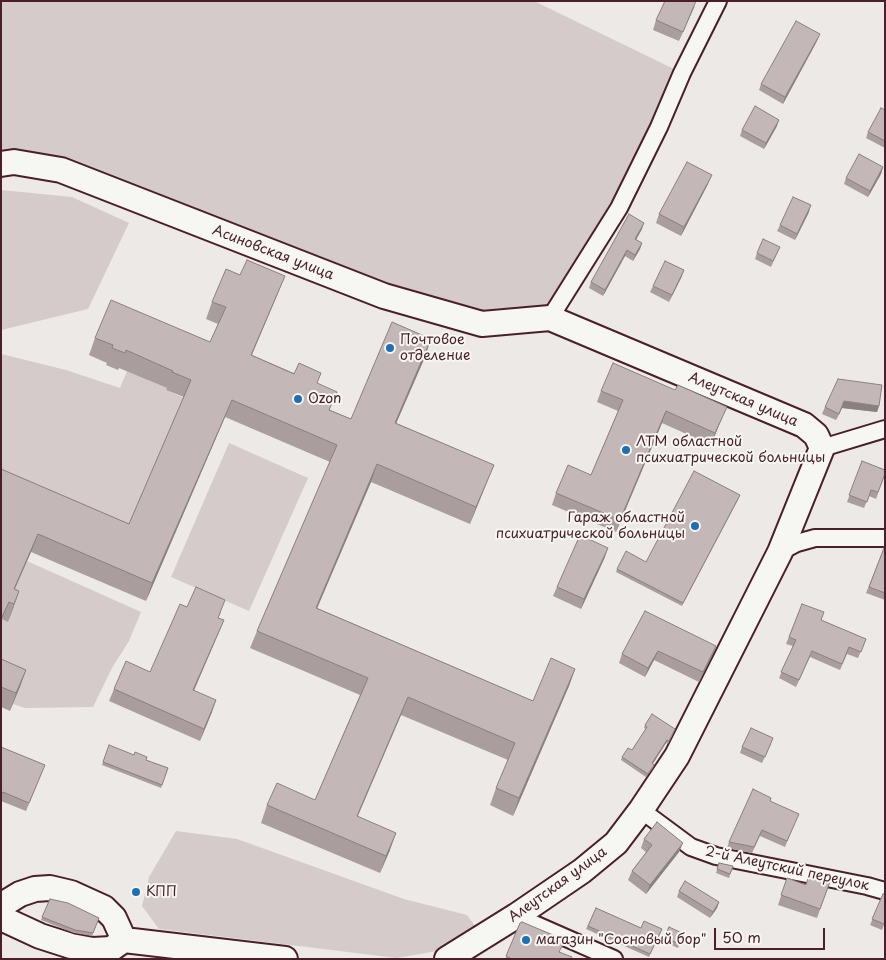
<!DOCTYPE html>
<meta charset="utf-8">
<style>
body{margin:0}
#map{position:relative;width:886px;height:960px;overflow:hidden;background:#ece9e6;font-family:"Playpen Sans",sans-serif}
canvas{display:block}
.frame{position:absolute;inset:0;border:2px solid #4a1f2b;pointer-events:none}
.scale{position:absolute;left:714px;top:928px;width:111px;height:22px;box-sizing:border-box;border:2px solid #4a1f2b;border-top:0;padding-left:6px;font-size:15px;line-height:18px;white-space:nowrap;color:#4a1f2b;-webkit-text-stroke:4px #f6f6f2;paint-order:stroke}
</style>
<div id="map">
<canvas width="886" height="960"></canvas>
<div class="frame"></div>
<div class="scale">50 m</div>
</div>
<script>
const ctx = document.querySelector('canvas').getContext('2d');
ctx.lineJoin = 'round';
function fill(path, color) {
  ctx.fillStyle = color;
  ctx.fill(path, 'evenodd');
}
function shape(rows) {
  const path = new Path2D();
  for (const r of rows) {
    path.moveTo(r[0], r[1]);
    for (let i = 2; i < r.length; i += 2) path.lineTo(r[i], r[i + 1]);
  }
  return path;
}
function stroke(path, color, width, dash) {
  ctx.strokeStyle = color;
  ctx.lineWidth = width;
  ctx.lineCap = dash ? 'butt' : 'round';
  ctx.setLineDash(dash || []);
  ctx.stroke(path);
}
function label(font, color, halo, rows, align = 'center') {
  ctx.font = font + ' "Playpen Sans",sans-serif';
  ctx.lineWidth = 4;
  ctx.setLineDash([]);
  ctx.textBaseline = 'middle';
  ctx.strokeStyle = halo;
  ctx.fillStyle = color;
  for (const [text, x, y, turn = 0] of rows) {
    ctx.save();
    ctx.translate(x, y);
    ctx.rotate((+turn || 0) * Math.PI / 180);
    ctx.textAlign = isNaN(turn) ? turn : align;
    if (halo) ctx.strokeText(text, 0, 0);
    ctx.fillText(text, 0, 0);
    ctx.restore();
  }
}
fill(shape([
 [1,1,534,1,678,71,616,206,546,313,483,317,1,158],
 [1,190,72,197,129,223,88,309,1,330],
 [1,354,66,370,120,388,127,371,167,388,166,390,184,398,123,541,1,489],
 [229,443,308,478,249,611,171,577],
 [27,561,141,612,129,641,112,668,93,707,25,708,13,704,20,687,1,679,1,622,2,619,7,621,8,606],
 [176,831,237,839,404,899,467,915,475,926,437,951,397,958,159,929,142,906,149,877]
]), '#d4cbca');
const street = shape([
 [550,318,619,208,659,127,682,73,718,1],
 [822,448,885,429],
 [780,552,797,543,815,538,885,538],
 [641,810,691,847,716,856,867,886,885,891],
 [516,916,614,959]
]);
const secondary = shape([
 [1,164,14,162,61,170,384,296,482,324,550,318,804,425,816,435,822,448,780,552,677,756,641,810,616,843,582,871,516,916,447,959],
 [1,911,7,902,20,894,35,889,50,888,71,893,104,908,114,918,124,940],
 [1,918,40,936,71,946,93,950,111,949,124,940],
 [124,940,285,959]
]);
stroke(street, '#4a1f2b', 20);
stroke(secondary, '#4a1f2b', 28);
stroke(street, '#f6f6f2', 16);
stroke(secondary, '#f6f6f2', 24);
fill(shape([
 [695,6,679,41,653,30,656,20],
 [817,41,783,104,759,90,761,84],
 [885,110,885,148,866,138,868,132],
 [777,126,764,149,740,136,742,130],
 [883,167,881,174,868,197,844,184,846,178],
 [708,184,681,236,656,223,659,214],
 [809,212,795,240,777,231,780,225],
 [642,229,636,240,642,243,640,249,633,261,625,256,603,296,589,288,591,282],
 [780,247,771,267,755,259,757,253],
 [682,276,669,302,650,292,653,286],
 [278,293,252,355,317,383,330,410,351,419,425,357,396,423,494,465,487,482,470,524,371,482,317,608,533,701,575,669,569,686,513,816,490,805,496,788,508,760,401,715,358,816,390,850,380,873,261,823,267,805,315,800,360,695,250,648,257,631,330,462,225,417,146,601,31,552,15,589,19,591,8,622,2,619,1,622,1,469,129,524,184,397,166,390,167,388,119,368,118,370,106,365,107,363,89,355,95,338,210,342,218,324,206,319,212,302],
 [601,391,722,418,711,445,662,423,616,532,552,505,556,493,591,475,618,411,597,402],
 [879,406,877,412,842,408,836,420,822,414,825,407],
 [862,461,885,474,876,499,869,496,864,508,847,502],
 [739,498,682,606,616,572,617,569,646,562],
 [884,548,885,548,885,600,866,593],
 [605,557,581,609,553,596,557,587],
 [802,604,821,620,866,639,858,658,847,654,840,670,810,657,796,687,779,678,793,646,786,644],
 [187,607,221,612,218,618,219,632,194,690,212,712,200,741,109,701,114,689,150,672],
 [645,611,712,656,699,682,654,660,645,677,619,663,622,654],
 [1,659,26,670,10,711,1,707],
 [645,725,675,729,668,744,666,743,653,764,654,765,653,768,646,777,621,760,622,757,632,750,646,729,644,728],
 [771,744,762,763,740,753,742,747],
 [1,747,45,765,26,811,1,801],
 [146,760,168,768,161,788,102,765,103,762],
 [770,801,796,820,785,847,760,836,752,853,727,848,729,842],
 [644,839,679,852,646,894,628,880,632,871,646,852,641,848],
 [719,863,733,866,729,878,716,873],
 [787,878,805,885,831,879,817,918,778,905],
 [679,891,719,902,717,908,710,918,677,897],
 [883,894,885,922,882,930,870,925],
 [50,899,99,918,92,936,74,933,41,920],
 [596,908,641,928,662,929,649,957,586,929],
 [520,923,560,952,571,959,505,959],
 [684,934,678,948,663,941,664,937]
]), '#a99d9d');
fill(shape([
 [820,34,817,41,783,104,785,97],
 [779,120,777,126,764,149,766,143],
 [883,167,881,174,868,197,870,191],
 [712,175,708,184,681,236,684,227],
 [811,205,809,212,795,240,797,234],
 [644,223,642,229,633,245,635,239],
 [642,243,640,249,633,261,635,255],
 [627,250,625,256,603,296,605,290],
 [684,270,682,276,669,302,672,295],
 [285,276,278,293,244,372,251,355],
 [431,339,425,357,389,440,395,423],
 [232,400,225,417,146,601,152,583],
 [844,401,879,406,877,412,842,408,836,420],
 [727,407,722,418,711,445,715,433],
 [666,411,662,423,616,532,620,520],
 [377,464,371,482,310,625,316,608],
 [494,465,487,482,470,524,476,507],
 [38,534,31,552,9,602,14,589],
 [608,548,605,557,581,609,584,599],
 [19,591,13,609,8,622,14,604],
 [224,620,219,632,189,702,193,690],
 [716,646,712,656,699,682,703,672],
 [658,651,654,660,645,677,648,668],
 [575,669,569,686,513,816,519,798],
 [26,670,20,687,10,711,16,693],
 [408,697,401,715,350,833,357,816],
 [216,700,212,712,200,741,204,729],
 [667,740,666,743,651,766,652,763],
 [396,833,390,850,380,873,386,856],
 [683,843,679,852,646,894,650,885],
 [719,902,717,908,710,918,713,912]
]), '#898080');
const building = shape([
 [665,1,696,1,683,32,656,20,665,1],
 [796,21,820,34,785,97,761,84,796,21],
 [755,106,779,120,766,143,742,130,755,106],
 [881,108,885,110,885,141,868,132,881,108],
 [859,154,883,167,870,191,846,178,859,154],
 [687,162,712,175,684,227,659,214,687,162],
 [793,197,811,205,797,234,780,225,793,197],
 [629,214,644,223,635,239,642,243,635,255,627,250,605,290,591,282,629,214],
 [763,239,780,247,773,261,757,253,763,239],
 [247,260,285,276,251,355,294,374,299,363,321,373,317,383,337,392,329,410,351,419,392,322,431,339,395,423,494,465,476,507,377,464,316,608,533,701,551,658,575,669,519,798,496,788,515,743,408,697,357,816,396,833,386,856,267,805,277,783,315,800,368,678,257,631,337,445,232,400,152,583,38,534,14,589,19,591,14,604,9,602,1,619,1,469,129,524,191,380,172,372,173,371,126,350,125,353,112,348,113,345,95,338,111,300,210,342,226,307,212,302,226,269,240,275,247,260],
 [665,261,684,270,672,295,653,286,665,261],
 [613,363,675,390,678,385,727,407,715,433,666,411,620,520,556,493,568,465,591,475,623,400,601,391,613,363],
 [838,379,882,385,879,406,844,401,839,414,825,407,838,379],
 [862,461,885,470,885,474,878,492,871,490,867,502,849,495,862,461],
 [694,471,740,495,683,603,617,569,626,551,646,562,694,471],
 [580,535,608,548,584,599,557,587,580,535],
 [884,548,885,548,885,593,869,587,884,548],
 [196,587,225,600,218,618,224,620,193,690,216,700,204,729,114,689,126,661,150,672,180,604,187,607,196,587],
 [802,604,824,612,821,620,866,639,861,652,849,647,842,664,812,651,799,680,781,672,796,640,789,637,802,604],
 [645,611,716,646,703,672,658,651,648,668,622,654,645,611],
 [1,659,26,670,16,693,1,687,1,659],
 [652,714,675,729,669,741,667,740,652,763,654,765,648,774,622,757,628,748,632,750,647,727,645,725,652,714],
 [751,728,773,738,765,757,742,747,751,728],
 [109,745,134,755,135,752,147,757,146,760,168,768,162,785,103,762,109,745],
 [1,747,45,765,29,803,3,792,1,795,1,747],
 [753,789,771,798,770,801,799,814,787,841,762,830,754,847,729,842,753,789],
 [657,822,683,843,650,885,632,871,652,845,644,839,657,822],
 [719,863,733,866,730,874,717,869,719,863],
 [809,875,831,879,820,909,781,895,787,878,806,885,809,875],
 [685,881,719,902,713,912,679,891,685,881],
 [883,894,885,894,885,921,884,924,872,919,883,894],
 [50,899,68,903,99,918,93,933,75,930,42,917,50,899],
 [596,908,641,928,644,921,662,929,650,954,588,926,596,908],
 [522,922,565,940,559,952,572,957,571,959,512,959,506,956,520,923,522,922],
 [669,927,684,934,679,944,664,937,669,927]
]);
fill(building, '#c4b7b7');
stroke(building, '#898080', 1);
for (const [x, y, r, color] of [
 [390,348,5,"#1f6fb2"],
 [298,399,5,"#1f6fb2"],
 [626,450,5,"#1f6fb2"],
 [695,526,5,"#1f6fb2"],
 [136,892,5,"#1f6fb2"],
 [526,940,5,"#1f6fb2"]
]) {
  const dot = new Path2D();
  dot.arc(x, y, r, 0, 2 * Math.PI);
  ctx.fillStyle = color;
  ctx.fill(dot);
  stroke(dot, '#f6f6f2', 2);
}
label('14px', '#4a1f2b', '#f6f6f2', [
 ["Асиновская улица",273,253,21],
 ["Алеутская улица",743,400,23],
 ["2-й Алеутский переулок",787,869,12],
 ["Алеутская улица",558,885,-36]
]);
label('14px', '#4a1f2b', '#f6f6f2', [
 ["Почтовое",400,340],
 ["отделение",400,356],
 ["Ozon",308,399],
 ["ЛТМ областной",636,442],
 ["психиатрической больницы",636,458],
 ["Гараж областной",685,518,"right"],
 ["психиатрической больницы",685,534,"right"],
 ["КПП",146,892],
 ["магазин \"Сосновый бор\"",536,940]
], 'left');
</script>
